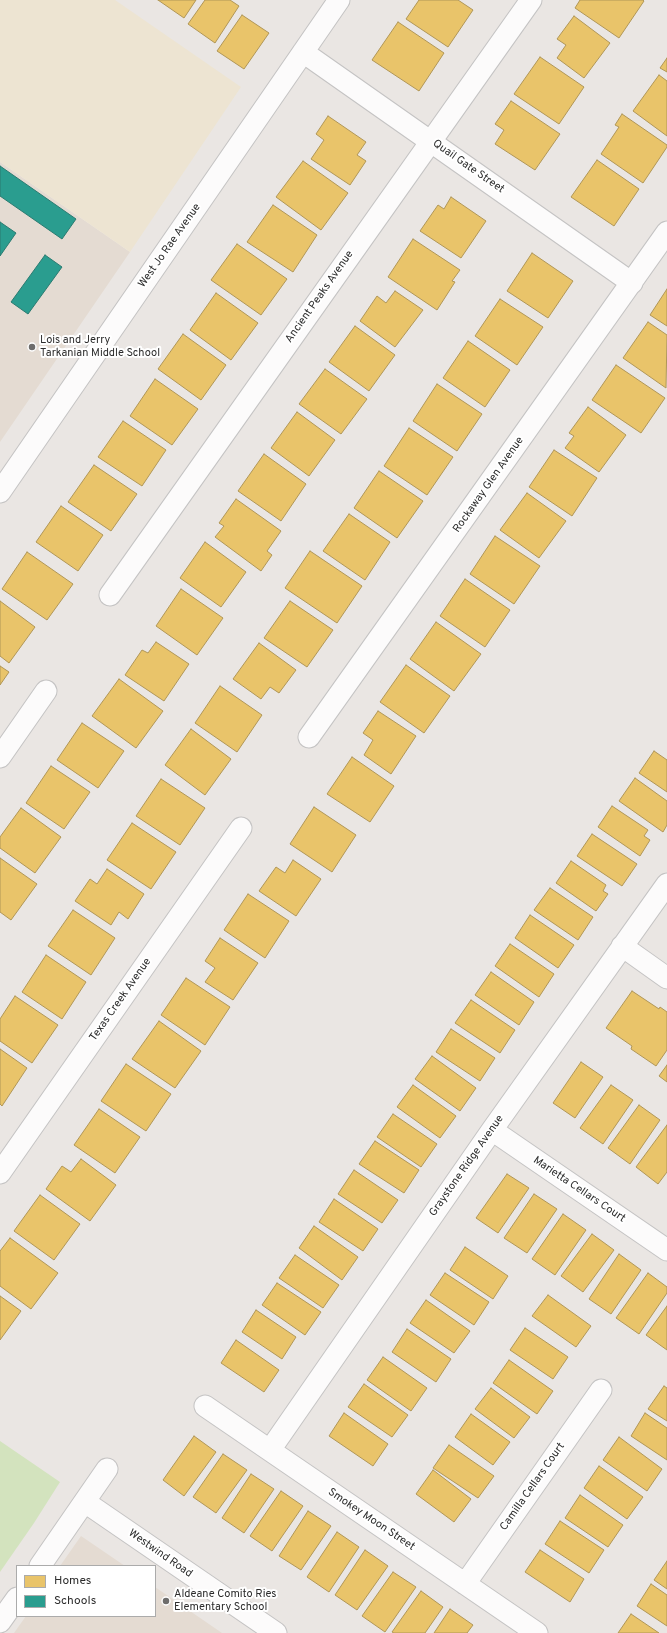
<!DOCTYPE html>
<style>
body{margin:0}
#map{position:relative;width:667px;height:1633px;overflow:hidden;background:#eae6e3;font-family:Overpass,sans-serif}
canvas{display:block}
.legend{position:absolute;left:16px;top:1565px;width:140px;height:52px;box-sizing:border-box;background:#fff;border:1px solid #ababab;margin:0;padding:5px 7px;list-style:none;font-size:12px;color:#2c2c2c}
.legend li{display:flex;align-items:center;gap:8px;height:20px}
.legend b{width:20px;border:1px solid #ababab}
</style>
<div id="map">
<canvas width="667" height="1633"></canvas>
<ul class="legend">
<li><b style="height:11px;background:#e9c46a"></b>Homes</li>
<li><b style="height:11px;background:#2a9d8f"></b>Schools</li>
</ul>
</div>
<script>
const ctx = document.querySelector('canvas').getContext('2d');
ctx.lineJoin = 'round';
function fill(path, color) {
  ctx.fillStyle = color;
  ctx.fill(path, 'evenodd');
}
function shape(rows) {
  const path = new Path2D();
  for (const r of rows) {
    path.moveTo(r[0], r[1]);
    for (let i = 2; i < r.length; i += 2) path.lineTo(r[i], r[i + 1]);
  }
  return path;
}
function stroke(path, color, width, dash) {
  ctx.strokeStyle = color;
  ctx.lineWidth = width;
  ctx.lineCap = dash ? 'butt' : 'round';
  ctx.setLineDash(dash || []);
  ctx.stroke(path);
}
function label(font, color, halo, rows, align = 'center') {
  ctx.font = font + ' Overpass,sans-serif';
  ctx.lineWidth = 4;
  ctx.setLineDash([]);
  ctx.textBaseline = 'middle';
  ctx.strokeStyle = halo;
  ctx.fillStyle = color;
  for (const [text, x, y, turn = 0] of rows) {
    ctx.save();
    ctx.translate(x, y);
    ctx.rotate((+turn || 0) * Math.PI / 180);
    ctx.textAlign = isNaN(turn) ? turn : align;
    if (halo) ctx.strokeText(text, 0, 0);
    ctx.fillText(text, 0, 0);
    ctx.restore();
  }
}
fill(shape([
 [0,162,130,252,0,442],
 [81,1536,125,1566,60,1566],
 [155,1587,222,1633,14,1633,26,1616,155,1616]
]), '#e4dbd2');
fill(shape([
 [0,1441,60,1482,34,1523,0,1572]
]), '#d3e3be');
fill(shape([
 [0,0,115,0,241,87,130,252,0,162]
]), '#ede4d2');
const homes = shape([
 [158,0,196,0,184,18,158,0],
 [205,0,230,0,239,6,215,43,188,24,205,0],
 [419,0,458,0,473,10,448,47,406,19,419,0],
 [580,0,643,0,644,1,619,38,575,8,580,0],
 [242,15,269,33,244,69,217,51,242,15],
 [574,16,610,43,584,78,557,58,566,45,557,39,574,16],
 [398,22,444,53,419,91,372,60,398,22],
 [540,57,584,87,559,124,514,94,540,57],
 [667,58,667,72,660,68,667,58],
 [659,75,667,81,667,136,633,111,659,75],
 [511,101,560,134,535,170,495,144,504,130,495,124,511,101],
 [622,114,667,145,667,147,643,183,601,154,619,127,615,125,622,114],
 [328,116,366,142,357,155,366,161,350,185,311,159,324,140,316,134,328,116],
 [597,160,639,189,614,226,571,197,597,160],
 [303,161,348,193,321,230,276,197,303,161],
 [451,197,486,221,461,258,420,231,438,205,444,209,451,197],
 [273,205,317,235,293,272,247,242,273,205],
 [413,239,460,270,452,281,455,282,437,310,388,277,413,239],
 [237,244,287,279,261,315,211,280,237,244],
 [532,253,573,281,548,318,507,291,532,253],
 [667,289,667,326,650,315,667,289],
 [395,291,423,310,395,347,360,321,377,296,386,303,395,291],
 [216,293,258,323,231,360,190,330,216,293],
 [500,299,543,327,517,365,475,336,500,299],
 [648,322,667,335,666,388,623,358,648,322],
 [355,326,395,355,369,391,329,362,355,326],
 [183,334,226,365,201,400,158,369,183,334],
 [468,341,510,370,485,407,443,378,468,341],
 [616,365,665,398,641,433,592,400,616,365],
 [325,369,367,399,341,434,299,404,325,369],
 [155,379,198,409,172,445,130,416,155,379],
 [437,384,482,414,457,451,413,421,437,384],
 [588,407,626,435,599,472,565,448,574,436,569,433,588,407],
 [297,412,335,440,309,476,271,448,297,412],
 [123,421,166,450,142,486,98,457,123,421],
 [409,428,453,457,427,495,384,466,409,428],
 [554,450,597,478,572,516,529,487,554,450],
 [264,454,306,484,281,521,238,491,264,454],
 [94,465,137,494,111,531,68,502,94,465],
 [379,471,423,501,397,538,354,508,379,471],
 [527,493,566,521,539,558,500,530,527,493],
 [236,499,281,531,267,551,272,555,261,571,215,537,224,526,219,523,236,499],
 [61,506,103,535,78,571,36,542,61,506],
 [349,514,390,542,365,580,323,551,349,514],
 [495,536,540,566,514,604,470,574,495,536],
 [205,542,246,572,221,607,180,578,205,542],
 [310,551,362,586,337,623,285,588,310,551],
 [27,552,73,584,47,620,2,589,27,552],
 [465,579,510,610,485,647,440,616,465,579],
 [181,589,223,618,197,655,156,626,181,589],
 [0,601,35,627,9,663,0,656,0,601],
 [290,601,333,630,307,667,264,638,290,601],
 [436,622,481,654,454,691,410,659,436,622],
 [156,642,189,664,164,701,125,675,142,650,148,653,156,642],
 [259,643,296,670,279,693,270,687,261,699,233,679,259,643],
 [406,665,450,696,424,733,380,702,406,665],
 [0,666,9,672,0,685,0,666],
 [119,679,163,711,136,748,92,716,119,679],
 [220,686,262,715,237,752,195,723,220,686],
 [378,711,416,736,391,774,364,755,373,740,363,733,378,711],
 [82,723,124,751,98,788,57,760,82,723],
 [191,729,231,759,205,795,165,765,191,729],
 [654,751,667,760,667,792,639,773,654,751],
 [352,757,394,786,370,822,327,794,352,757],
 [51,766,90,792,64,829,26,803,51,766],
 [635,778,667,801,667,825,663,832,619,801,635,778],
 [161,779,205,808,180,845,136,816,161,779],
 [612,806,648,830,644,836,650,840,640,856,598,827,612,806],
 [314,807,356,835,332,872,290,844,314,807],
 [21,808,61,837,35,873,0,848,0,837,21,808],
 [132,823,176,852,151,889,107,860,132,823],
 [592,834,637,864,622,886,577,856,592,834],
 [0,858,37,884,11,920,0,912,0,858],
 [293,860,321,879,296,916,259,891,276,867,285,873,293,860],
 [571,861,606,885,603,891,608,894,596,911,556,883,571,861],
 [107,869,144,894,128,919,119,912,111,925,75,901,90,879,97,884,107,869],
 [550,888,593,917,578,940,534,910,550,888],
 [248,894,289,921,265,958,224,930,248,894],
 [73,910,115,938,91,975,48,946,73,910],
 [530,915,574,945,558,968,515,938,530,915],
 [220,938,258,963,233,1000,205,982,215,968,205,961,220,938],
 [510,944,554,974,539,997,495,966,510,944],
 [46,955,86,982,62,1019,22,992,46,955],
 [491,972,534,1002,519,1025,475,995,491,972],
 [186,978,230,1007,205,1045,161,1015,186,978],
 [632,991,659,1009,660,1007,667,1012,667,1050,656,1066,631,1049,632,1046,606,1028,632,991],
 [15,996,58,1025,32,1063,0,1041,0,1019,15,996],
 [471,1000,515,1030,500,1053,455,1023,471,1000],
 [159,1021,201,1051,175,1088,132,1059,159,1021],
 [451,1029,495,1058,480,1081,436,1052,451,1029],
 [0,1049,27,1068,2,1106,0,1104,0,1049],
 [432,1056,476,1088,460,1111,415,1079,432,1056],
 [581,1062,603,1077,575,1118,553,1103,581,1062],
 [126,1064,171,1094,146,1131,101,1101,126,1064],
 [667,1065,667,1082,659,1076,667,1065],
 [413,1085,456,1116,440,1138,397,1107,413,1085],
 [611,1085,633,1100,603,1144,580,1128,611,1085],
 [639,1105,660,1120,630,1164,608,1148,639,1105],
 [99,1109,140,1137,115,1173,74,1145,99,1109],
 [393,1114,437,1144,421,1167,377,1137,393,1114],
 [667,1125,667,1172,658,1184,636,1167,667,1125],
 [375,1141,419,1170,404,1193,359,1164,375,1141],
 [81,1159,116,1185,90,1221,46,1189,62,1166,71,1172,81,1159],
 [354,1170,398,1200,382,1223,338,1194,354,1170],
 [507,1174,529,1188,498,1233,476,1218,507,1174],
 [534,1194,557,1209,527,1253,504,1238,534,1194],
 [40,1195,80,1224,54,1260,14,1231,40,1195],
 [334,1199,378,1229,363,1251,319,1222,334,1199],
 [563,1214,586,1230,555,1275,532,1259,563,1214],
 [314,1226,358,1257,342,1280,299,1248,314,1226],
 [592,1234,614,1250,583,1292,561,1276,592,1234],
 [10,1238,58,1273,31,1309,0,1286,0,1251,10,1238],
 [465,1247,508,1276,493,1299,450,1270,465,1247],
 [619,1254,641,1270,611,1314,589,1299,619,1254],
 [295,1255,339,1285,323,1308,279,1278,295,1255],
 [445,1273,489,1302,474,1325,430,1295,445,1273],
 [648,1273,667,1287,667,1293,639,1334,616,1318,648,1273],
 [277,1283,321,1312,305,1335,262,1305,277,1283],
 [548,1295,591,1326,576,1347,532,1316,548,1295],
 [0,1296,21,1311,0,1340,0,1296],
 [426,1300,470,1331,454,1353,410,1323,426,1300],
 [667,1306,667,1350,646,1335,667,1306],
 [256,1310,296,1337,282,1359,242,1332,256,1310],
 [525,1328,568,1357,553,1379,510,1350,525,1328],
 [407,1329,451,1359,436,1382,392,1352,407,1329],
 [236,1340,279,1370,264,1392,221,1363,236,1340],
 [383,1357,427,1388,411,1411,367,1380,383,1357],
 [509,1360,553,1391,537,1414,493,1383,509,1360],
 [364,1384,408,1415,392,1437,348,1407,364,1384],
 [664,1386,667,1388,667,1421,648,1409,664,1386],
 [491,1388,530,1417,514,1438,475,1409,491,1388],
 [344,1413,388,1444,373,1466,329,1436,344,1413],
 [645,1413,667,1428,667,1460,631,1436,645,1413],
 [471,1414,510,1442,493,1465,455,1437,471,1414],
 [194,1436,216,1452,184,1496,163,1480,194,1436],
 [619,1437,662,1469,647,1491,603,1460,619,1437],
 [449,1445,494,1476,478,1498,433,1468,449,1445],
 [223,1454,247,1470,216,1513,193,1497,223,1454],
 [599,1466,643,1497,627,1519,584,1488,599,1466],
 [433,1470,471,1499,454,1522,416,1494,433,1470],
 [251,1474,274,1489,244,1533,222,1518,251,1474],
 [281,1491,303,1506,272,1551,250,1536,281,1491],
 [580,1495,623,1525,608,1547,565,1518,580,1495],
 [308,1511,331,1526,301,1570,279,1556,308,1511],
 [560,1521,604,1550,589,1573,545,1544,560,1521],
 [337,1532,359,1547,329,1592,307,1577,337,1532],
 [365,1550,388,1566,357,1610,335,1595,365,1550],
 [540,1550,584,1579,570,1602,525,1572,540,1550],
 [667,1561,667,1589,654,1580,667,1561],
 [393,1572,416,1587,385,1632,362,1616,393,1572],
 [651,1584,667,1595,667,1626,637,1606,651,1584],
 [421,1591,443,1607,425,1633,394,1633,392,1632,421,1591],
 [450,1609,473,1625,467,1633,434,1633,450,1609],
 [631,1614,659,1633,618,1633,631,1614]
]);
fill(homes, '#e9c46a');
stroke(homes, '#b09657', 1);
const schools = shape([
 [0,166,76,219,62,239,0,196,0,166],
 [0,222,16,233,0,256,0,222],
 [45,255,62,267,28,314,11,302,45,255]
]);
fill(schools, '#2a9d8f');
stroke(schools, '#2b7b71', 1);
const minor = shape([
 [303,52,632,283],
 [0,492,339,0],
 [110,595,531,0],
 [309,737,667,232],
 [0,757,46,691],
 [622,946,667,978],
 [492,1130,667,1250],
 [0,1173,241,828],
 [205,1406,537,1633],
 [270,1450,492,1130,667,884],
 [85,1502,276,1633],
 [40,1566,107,1469],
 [465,1584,601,1390],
 [0,1622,17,1598]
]);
stroke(minor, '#c4c3c3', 23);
stroke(minor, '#fcfbfb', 21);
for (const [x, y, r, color] of [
 [32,347,4,"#6e6d6c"],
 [166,1601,4,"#6e6d6c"]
]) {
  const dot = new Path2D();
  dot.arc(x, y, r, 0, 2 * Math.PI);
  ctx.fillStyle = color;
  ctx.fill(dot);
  stroke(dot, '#fff', 1.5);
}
label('11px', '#2c2c2c', '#fff', [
 ["Quail Gate Street",468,167,35],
 ["West Jo Rae Avenue",170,246,-55],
 ["Ancient Peaks Avenue",320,297,-55],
 ["Rockaway Glen Avenue",489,485,-55],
 ["Texas Creek Avenue",121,1000,-55],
 ["Graystone Ridge Avenue",467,1166,-55],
 ["Marietta Cellars Court",579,1190,34],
 ["Camilla Cellars Court",533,1487,-55],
 ["Smokey Moon Street",371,1520,34],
 ["Westwind Road",160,1554,35]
]);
label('11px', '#2c2c2c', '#fff', [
 ["Lois and Jerry",40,341],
 ["Tarkanian Middle School",40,354],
 ["Aldeane Comito Ries",174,1595],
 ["Elementary School",174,1608]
], 'left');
</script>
